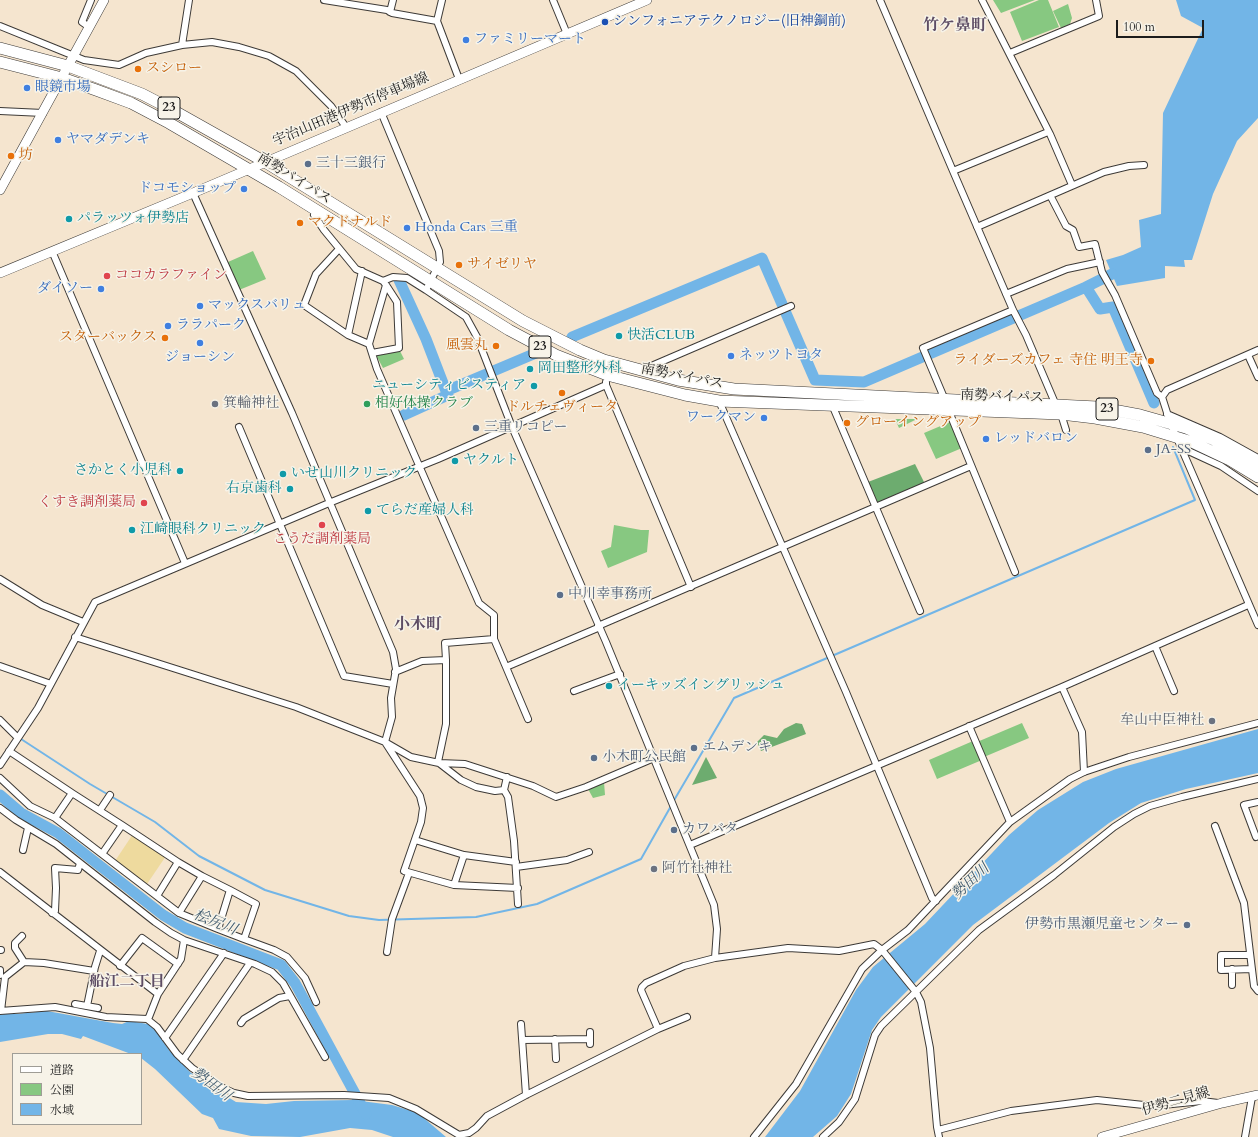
<!DOCTYPE html>
<meta charset="utf-8">
<style>
body{margin:0}
#map{position:relative;width:1258px;height:1137px;overflow:hidden;background:#f5e5cf;font-family:Cardo,"Noto Serif JP",serif}
canvas{display:block}
.legend{position:absolute;left:12px;top:1053px;width:130px;height:72px;box-sizing:border-box;background:#f7f3e8;border:1px solid #9f9d96;margin:0;padding:5px 7px;list-style:none;font-size:12px;color:#1c1c1c}
.legend li{display:flex;align-items:center;gap:8px;height:20px}
.legend b{width:20px;border:1px solid #9f9d96}
.scale{position:absolute;left:1116px;top:20px;width:88px;height:18px;box-sizing:border-box;border:2px solid #1c1c1c;border-top:0;padding-left:5px;font-size:12px;line-height:14px;white-space:nowrap;color:#1c1c1c;-webkit-text-stroke:3px #f7f3e8;paint-order:stroke}
</style>
<div id="map">
<canvas width="1258" height="1137"></canvas>
<ul class="legend">
<li><b style="height:5px;background:#fff"></b>道路</li>
<li><b style="height:11px;background:#87c881"></b>公園</li>
<li><b style="height:11px;background:#72b5e7"></b>水域</li>
</ul>
<div class="scale">100 m</div>
</div>
<script>
const ctx = document.querySelector('canvas').getContext('2d');
ctx.lineJoin = 'round';
function fill(path, color) {
  ctx.fillStyle = color;
  ctx.fill(path, 'evenodd');
}
function shape(rows) {
  const path = new Path2D();
  for (const r of rows) {
    path.moveTo(r[0], r[1]);
    for (let i = 2; i < r.length; i += 2) path.lineTo(r[i], r[i + 1]);
  }
  return path;
}
function stroke(path, color, width, dash) {
  ctx.strokeStyle = color;
  ctx.lineWidth = width;
  ctx.lineCap = dash ? 'butt' : 'round';
  ctx.setLineDash(dash || []);
  ctx.stroke(path);
}
function label(font, color, halo, rows, align = 'center') {
  ctx.font = font + ' Cardo,"Noto Serif JP",serif';
  ctx.lineWidth = 3;
  ctx.setLineDash([]);
  ctx.textBaseline = 'middle';
  ctx.strokeStyle = halo;
  ctx.fillStyle = color;
  for (const [text, x, y, turn = 0] of rows) {
    ctx.save();
    ctx.translate(x, y);
    ctx.rotate((+turn || 0) * Math.PI / 180);
    ctx.textAlign = isNaN(turn) ? turn : align;
    if (halo) ctx.strokeText(text, 0, 0);
    ctx.fillText(text, 0, 0);
    ctx.restore();
  }
}
fill(shape([
 [993,0,1035,0,1001,13],
 [1039,0,1048,0,1059,27,1022,41,1010,12],
 [1068,4,1072,18,1070,24,1061,28,1053,11],
 [253,251,266,279,239,290,228,262],
 [400,351,404,359,383,368,376,355],
 [895,419,917,419,899,428],
 [950,422,962,448,936,459,924,433],
 [614,525,641,530,649,530,647,552,608,568,601,551,611,547],
 [1022,723,1029,738,984,757,977,742],
 [973,741,982,760,937,779,929,760],
 [604,782,605,795,593,798,588,789]
]), '#87c881');
fill(shape([
 [915,464,925,484,878,504,868,482],
 [796,723,802,724,806,734,761,751,757,742,764,735,777,738,784,729],
 [706,757,717,778,692,785]
]), '#6dac6f');
fill(shape([
 [133,834,166,856,147,884,115,861]
]), '#eeda9e');
fill(shape([
 [1176,0,1258,0,1258,118,1237,141,1213,194,1192,260,1184,260,1185,267,1165,266,1165,278,1117,286,1106,260,1123,255,1141,247,1139,220,1161,214,1163,113,1203,28,1181,16],
 [1258,729,1258,773,1186,789,1141,803,1109,823,973,925,881,1017,872,1030,851,1094,837,1116,813,1137,765,1137,800,1091,856,990,873,967,925,924,1009,835,1038,810,1083,782,1116,769],
 [47,1011,113,1023,122,1024,129,1021,148,1024,155,1030,169,1050,190,1072,208,1085,236,1102,266,1104,294,1101,353,1100,392,1105,418,1113,446,1137,393,1137,372,1130,350,1128,300,1137,251,1136,219,1129,213,1118,202,1114,155,1069,141,1058,141,1054,131,1054,83,1036,81,1039,62,1034,48,1034,0,1042,0,1015,8,1013,16,1014]
]), '#72b5e7');
stroke(shape([
 [21,739,90,784,155,822,199,856,265,890,349,916,379,920,476,917,537,904,641,859,671,806],
 [673,802,734,698,1195,500,1173,447]
]), '#72b5e7', 2);
stroke(shape([
 [1112,274,1086,287,1100,309,1113,307,1154,403],
 [399,280,426,339,446,391],
 [572,337,762,258,815,380,864,382,1086,287],
 [404,415,448,395,446,391,536,353],
 [0,795,21,813,58,833,163,915,185,928,281,965,295,983,366,1114]
]), '#72b5e7', 11);
const street = shape([
 [324,0,387,10,392,13,437,21],
 [442,0,437,21,459,79],
 [553,0,567,34],
 [880,0,953,171,1013,310,1026,335,1055,403],
 [982,0,1050,134,1072,185],
 [390,12,393,0],
 [0,26,84,60,119,65,146,53,182,45,212,42,239,47,269,56,296,71,331,106,346,127],
 [89,27,82,22,91,0],
 [182,45,189,0],
 [1010,53,1099,16,1096,0],
 [0,111,43,113],
 [381,112,439,251,440,262,426,290,466,317,477,337,512,427,606,642,714,905,717,929,715,958],
 [953,171,1048,132],
 [193,193,292,413,393,652,396,669,391,698,392,717,385,742,420,796,423,808,421,822,404,871,454,885,518,888],
 [1051,197,1066,226,1073,230,1079,247,1095,244,1102,272,1115,295,1157,393,1162,397],
 [314,215,324,230,356,269,383,281,386,285,369,344,377,369,479,603,494,615,494,639,506,667,600,627],
 [977,227,1104,172,1129,166,1144,165],
 [339,249,316,274,304,305,348,335],
 [52,251,185,563],
 [362,271,348,335,369,344],
 [383,281,393,277,407,278,426,290],
 [1006,294,1067,269,1100,262],
 [1258,350,1167,390,1162,397,1170,422,1258,625],
 [372,353,399,348,397,302,386,285],
 [1248,355,1258,377],
 [642,370,791,306],
 [606,382,606,385,691,587],
 [945,400,923,348,1013,310],
 [719,401,846,692,932,898,936,901],
 [833,407,920,611],
 [948,409,1015,572],
 [1061,414,1066,430],
 [1167,414,1220,437,1258,458],
 [239,427,344,676,393,684],
 [1182,448,1221,466,1258,491],
 [0,579,42,605,83,622],
 [598,626,971,466],
 [75,637,296,707,385,742,411,757,439,763,465,764,533,786,556,797,586,787,654,758],
 [1155,646,1174,691],
 [0,666,51,684],
 [506,667,528,719],
 [395,672,422,661,446,660,445,643,494,639],
 [1062,687,1082,732,1084,772],
 [574,691,620,674],
 [0,720,18,738],
 [969,726,1010,822],
 [9,751,72,793,55,818],
 [438,762,446,724,446,660],
 [439,763,461,780,476,787,495,791,504,790],
 [0,765,38,708,95,602,329,503,438,459,606,385],
 [507,777,504,790,508,797,514,841,518,904],
 [0,778,30,806,55,818,179,913],
 [72,793,122,825,102,854],
 [0,808,16,820,56,844,155,922,171,933,184,940,255,964,272,972,283,983,325,1057],
 [100,810,110,795],
 [122,825,178,862,157,896],
 [1215,826,1244,903,1254,986,1258,991],
 [1256,837,1244,805,1258,802],
 [415,840,464,855,516,862],
 [690,845,1062,687,1248,605],
 [23,850,28,828],
 [178,862,202,876,179,913,218,929,230,890,202,876],
 [516,867,567,860,589,852],
 [0,872,158,994,149,1017,147,1019],
 [454,885,464,855],
 [52,913,55,911,56,888,55,868,78,870,80,863],
 [218,929,244,939,256,904,230,890],
 [22,936,15,943,15,948,24,962],
 [244,939,274,950,287,957,305,978,316,1002],
 [0,950,1,950],
 [387,952,392,919,409,873],
 [1250,955,1221,955,1221,970,1252,969],
 [120,966,142,938,178,964],
 [1232,969,1232,985],
 [0,970,0,975],
 [158,994,181,959,184,940],
 [75,1004,98,1008],
 [87,1006,95,967,100,951],
 [0,1011,55,1007,106,1017,147,1019,157,1027,177,1054,192,1068,219,1086,234,1093,248,1096,344,1095,389,1098,416,1109,459,1135,469,1133,476,1128,487,1116,526,1095,658,1029,687,1017],
 [1,1011,5,977,24,962,44,963,94,971],
 [241,1023,244,1019,279,998,290,996],
 [521,1024,526,1095],
 [658,1029,641,990,642,987,646,983,684,966,715,958,788,948,839,951,874,944,882,950,916,992,921,1002,930,1048,937,1127,939,1137],
 [590,1032,590,1044],
 [165,1038,224,953],
 [555,1039,556,1059],
 [523,1040,590,1039],
 [183,1060,250,963],
 [938,1130,1011,1111,1097,1100,1153,1106,1202,1101,1218,1103],
 [754,1137,796,1084,862,969,882,950,908,930,1010,822,1070,779,1084,772,1129,757,1258,723],
 [823,1137,839,1122,855,1099,875,1035,881,1026,979,930,1054,875,1114,827,1134,814,1150,806,1182,797,1258,779],
 [1245,1137,1252,1097]
]);
const secondary = shape([
 [0,190,104,0],
 [0,273,193,193,647,0],
 [1102,1137,1222,1103,1258,1095]
]);
const highway = shape([
 [0,48,68,66,142,94,169,108,265,162,523,321,580,350,604,360,678,380,734,389,1097,407,1140,415,1186,428,1214,440,1258,466],
 [0,62,62,78,96,90,131,103,169,123,279,187,509,330,556,355,607,375,685,395,719,401,1061,414,1095,418,1143,427,1192,442,1230,460,1258,477]
]);
stroke(street, '#3d3a37', 8);
stroke(secondary, '#3d3a37', 10);
stroke(highway, '#3d3a37', 12);
stroke(street, '#fff', 6);
stroke(secondary, '#fff', 9);
stroke(highway, '#fff', 11);
for (const [x, y, r, color] of [
 [605,22,4,"#1a4fb4"],
 [466,40,4,"#3f7fe0"],
 [138,69,4,"#e8710a"],
 [27,88,4,"#3f7fe0"],
 [58,140,4,"#3f7fe0"],
 [11,156,4,"#e8710a"],
 [308,164,4,"#5c6f8a"],
 [244,189,4,"#3f7fe0"],
 [69,219,4,"#0f9aa8"],
 [300,223,4,"#e8710a"],
 [407,228,4,"#3f7fe0"],
 [459,265,4,"#e8710a"],
 [107,276,4,"#e0444e"],
 [101,289,4,"#3f7fe0"],
 [200,306,4,"#3f7fe0"],
 [168,326,4,"#3f7fe0"],
 [619,336,4,"#0f9aa8"],
 [165,338,4,"#e8710a"],
 [200,343,4,"#3f7fe0"],
 [496,346,4,"#e8710a"],
 [731,356,4,"#3f7fe0"],
 [1151,361,4,"#e8710a"],
 [530,369,4,"#0f9aa8"],
 [534,386,4,"#0f9aa8"],
 [562,393,4,"#e8710a"],
 [215,404,4,"#6b7280"],
 [367,404,4,"#2e9e5b"],
 [764,418,4,"#3f7fe0"],
 [847,423,4,"#e8710a"],
 [476,428,4,"#5c6f8a"],
 [986,439,4,"#3f7fe0"],
 [1148,450,4,"#5c6f8a"],
 [455,461,4,"#0f9aa8"],
 [180,471,4,"#0f9aa8"],
 [283,474,4,"#0f9aa8"],
 [290,489,4,"#0f9aa8"],
 [144,503,4,"#e0444e"],
 [368,511,4,"#0f9aa8"],
 [322,525,4,"#e0444e"],
 [132,530,4,"#0f9aa8"],
 [560,595,4,"#5c6f8a"],
 [609,686,4,"#0f9aa8"],
 [1212,721,4,"#6b7280"],
 [694,748,4,"#5c6f8a"],
 [594,758,4,"#5c6f8a"],
 [674,830,4,"#5c6f8a"],
 [654,869,4,"#6b7280"],
 [1187,925,4,"#5c6f8a"]
]) {
  const dot = new Path2D();
  dot.arc(x, y, r, 0, 2 * Math.PI);
  ctx.fillStyle = color;
  ctx.fill(dot);
  stroke(dot, '#f7f3e8', 1.5);
}
for (const [x, y, w] of [
 [169,108,22],
 [540,347,22],
 [1107,409,22]
]) {
  const box = new Path2D();
  box.roundRect(x - w / 2, y - 11, w, 22, 3);
  ctx.fillStyle = '#f7f3e8';
  ctx.fill(box);
  stroke(box, '#1c1c1c', 1);
}
label('bold 13px', '#1c1c1c', null, [
 ["23",169,108],
 ["23",540,347],
 ["23",1107,409]
]);
label('14px', '#164399', '#f7f3e8', [
 ["シンフォニアテクノロジー(旧神鋼前)",613,22]
], 'left');
label('14px', '#366cbe', '#f7f3e8', [
 ["ファミリーマート",474,40],
 ["眼鏡市場",35,88],
 ["ヤマダデンキ",66,140],
 ["ドコモショップ",236,189,"right"],
 ["Honda Cars 三重",415,228],
 ["ダイソー",93,289,"right"],
 ["マックスバリュ",208,306],
 ["ララパーク",176,326],
 ["ネッツトヨタ",739,356],
 ["ジョーシン",200,358,"center"],
 ["ワークマン",756,418,"right"],
 ["レッドバロン",994,439]
], 'left');
label('14px', '#c56008', '#f7f3e8', [
 ["スシロー",146,69],
 ["坊",19,156],
 ["マクドナルド",308,223],
 ["サイゼリヤ",467,265],
 ["スターバックス",157,338,"right"],
 ["風雲丸",488,346,"right"],
 ["ライダーズカフェ 寺住 明王寺",1143,361,"right"],
 ["ドルチェヴィータ",562,408,"center"],
 ["グローイングアップ",855,423]
], 'left');
label('14px', '#1c1c1c', '#f7f3e8', [
 ["宇治山田港伊勢市停車場線",351,110,-23],
 ["南勢バイパス",294,179,32],
 ["南勢バイパス",682,377,11],
 ["南勢バイパス",1002,397,2],
 ["伊勢二見線",1176,1102,-16]
]);
label('14px', '#4e5e75', '#f7f3e8', [
 ["三十三銀行",316,164],
 ["三重リコピー",484,428],
 ["JA-SS",1156,450],
 ["中川幸事務所",568,595],
 ["エムデンキ",702,748],
 ["小木町公民館",602,758],
 ["カワバタ",682,830],
 ["伊勢市黒瀬児童センター",1179,925,"right"]
], 'left');
label('14px', '#0d838f', '#f7f3e8', [
 ["パラッツォ伊勢店",77,219],
 ["快活CLUB",627,336],
 ["岡田整形外科",538,369],
 ["ニューシティビスティア",526,386,"right"],
 ["ヤクルト",463,461],
 ["さかとく小児科",172,471,"right"],
 ["いせ山川クリニック",291,474],
 ["右京歯科",282,489,"right"],
 ["てらだ産婦人科",376,511],
 ["江崎眼科クリニック",140,530],
 ["イーキッズイングリッシュ",617,686]
], 'left');
label('14px', '#be3a42', '#f7f3e8', [
 ["ココカラファイン",115,276],
 ["くすき調剤薬局",136,503,"right"],
 ["こうだ調剤薬局",322,540,"center"]
], 'left');
label('14px', '#5b616d', '#f7f3e8', [
 ["箕輪神社",223,404],
 ["牟山中臣神社",1204,721,"right"],
 ["阿竹社神社",662,869]
], 'left');
label('14px', '#27864d', '#f7f3e8', [
 ["相好体操クラブ",375,404]
], 'left');
label('italic 15px', '#3e596d', '#f7f3e8', [
 ["勢田川",971,882,-43],
 ["桧尻川",215,923,22],
 ["勢田川",211,1085,36]
]);
label('bold 15px', '#5e4d65', '#f7f3e8', [
 ["船江二丁目",127,983]
]);
label('bold 16px', '#5e4d65', '#f7f3e8', [
 ["竹ケ鼻町",955,26],
 ["小木町",418,625]
]);
</script>
